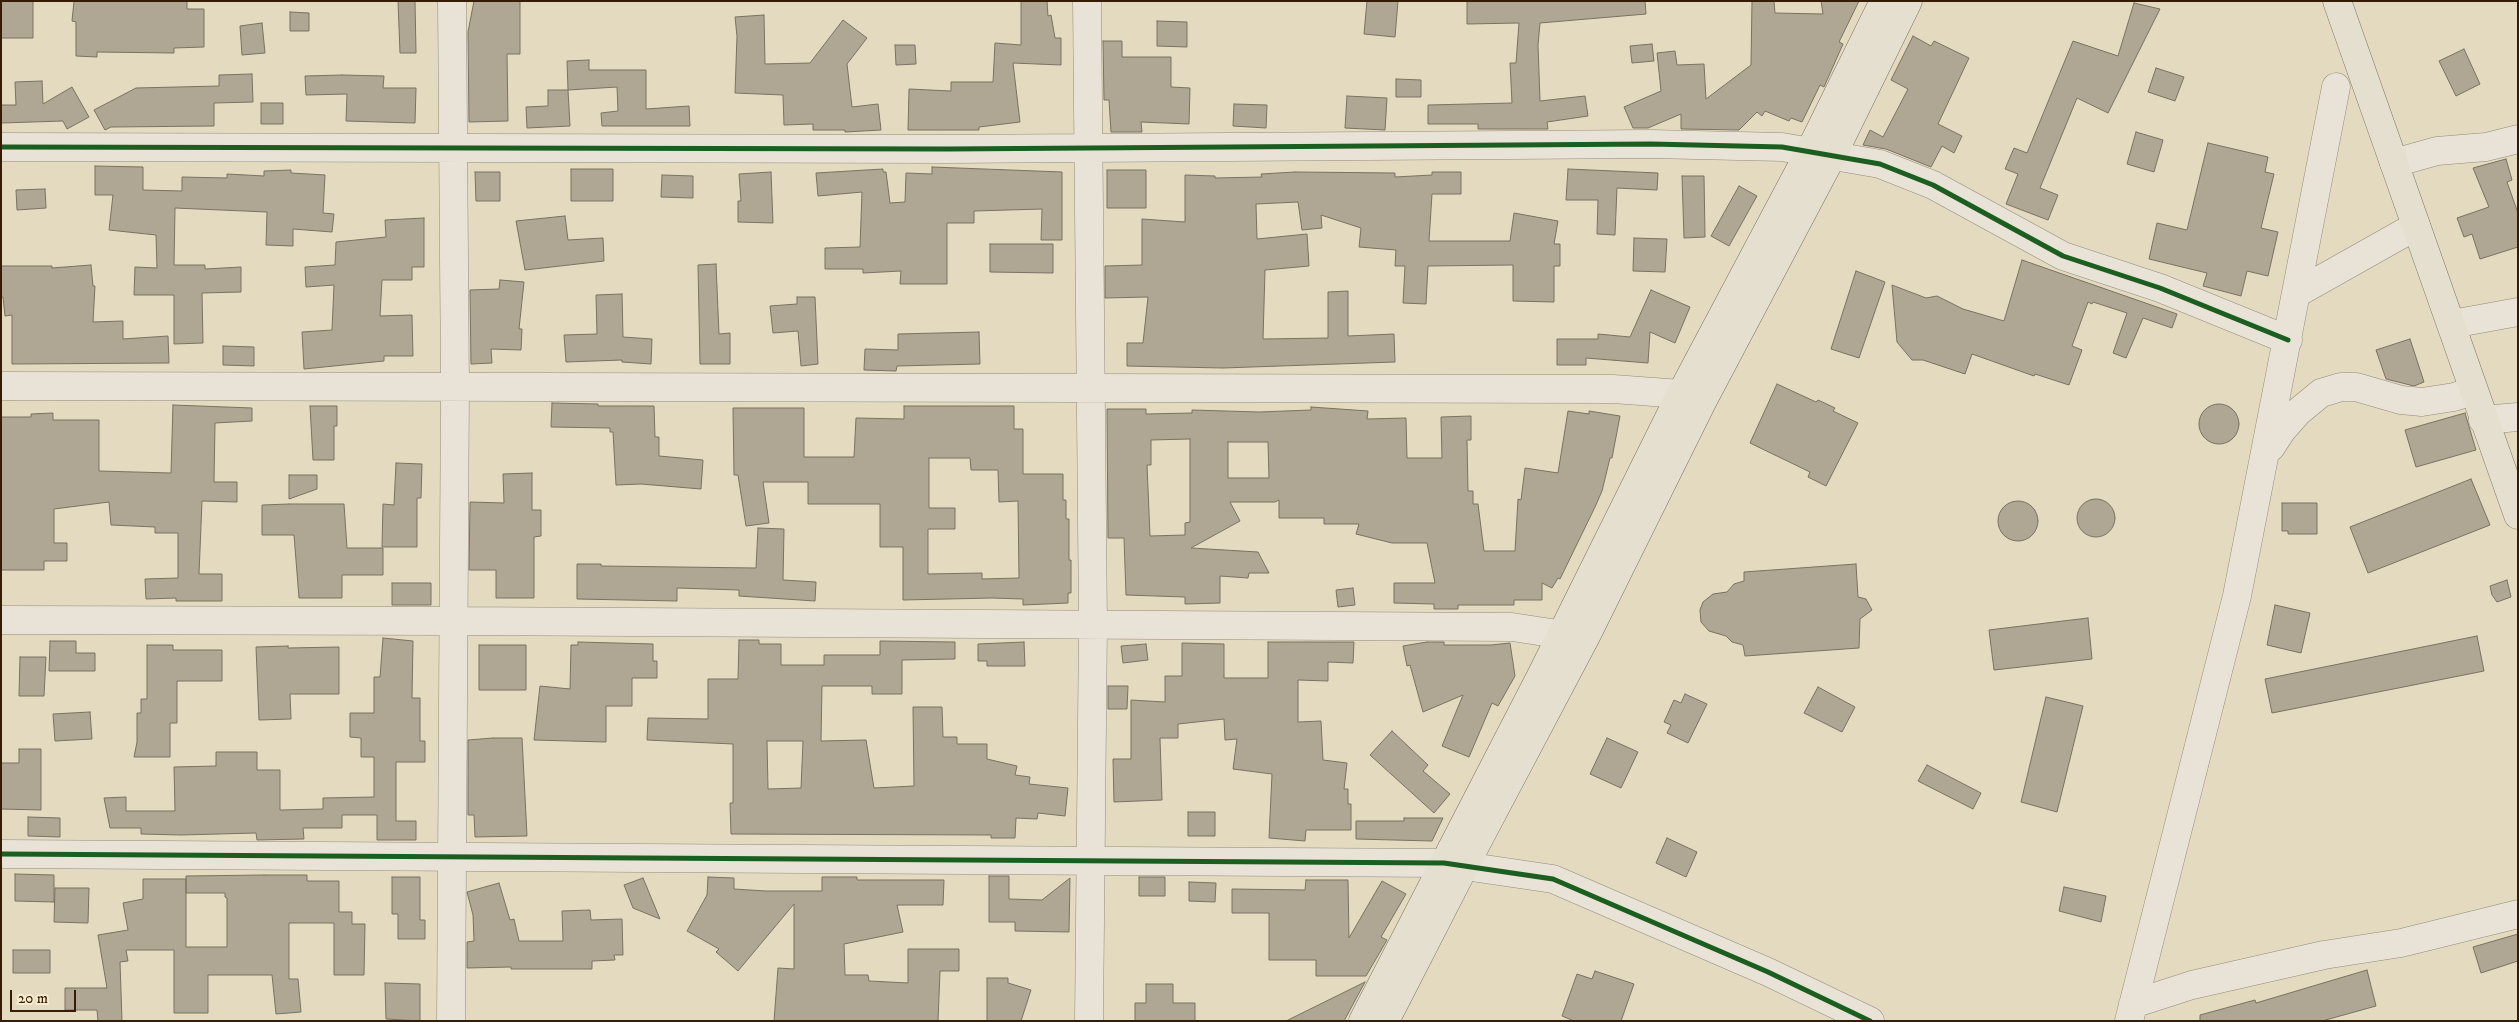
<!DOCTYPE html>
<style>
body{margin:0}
#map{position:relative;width:2519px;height:1022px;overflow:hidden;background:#e3dac0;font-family:"IM FELL DW Pica",serif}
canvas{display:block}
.frame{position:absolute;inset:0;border:2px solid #341d04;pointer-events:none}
.scale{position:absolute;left:10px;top:990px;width:66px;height:22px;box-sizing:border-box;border:2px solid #341d04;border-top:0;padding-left:6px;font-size:15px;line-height:18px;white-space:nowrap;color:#341d04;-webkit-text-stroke:4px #f6eccd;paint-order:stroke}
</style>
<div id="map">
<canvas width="2519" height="1022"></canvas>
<div class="frame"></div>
<div class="scale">20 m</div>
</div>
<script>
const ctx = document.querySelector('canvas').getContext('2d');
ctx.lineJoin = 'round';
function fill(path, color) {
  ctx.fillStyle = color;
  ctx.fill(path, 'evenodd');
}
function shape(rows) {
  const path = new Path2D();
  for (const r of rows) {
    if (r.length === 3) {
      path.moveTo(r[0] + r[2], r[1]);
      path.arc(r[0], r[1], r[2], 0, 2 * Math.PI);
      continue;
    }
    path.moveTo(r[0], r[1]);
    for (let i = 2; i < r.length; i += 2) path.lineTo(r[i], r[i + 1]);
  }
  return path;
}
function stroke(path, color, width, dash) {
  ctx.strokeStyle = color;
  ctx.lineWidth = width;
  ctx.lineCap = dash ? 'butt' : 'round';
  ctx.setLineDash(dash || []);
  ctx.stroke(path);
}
const building = shape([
 [1,1,33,1,33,38,1,38,1,1],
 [74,1,187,1,187,9,204,9,204,47,174,48,174,53,97,52,97,57,76,56,76,22,72,21,74,1],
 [398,1,415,1,416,53,400,53,398,1],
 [474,1,520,1,520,54,507,54,508,121,469,122,468,32,474,1],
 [1021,1,1047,1,1048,16,1051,15,1055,38,1061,38,1061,65,1013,63,1020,122,979,127,979,130,908,130,909,89,951,91,951,82,993,82,995,43,1021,45,1021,1],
 [1367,1,1398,1,1395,37,1364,34,1367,1],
 [1467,1,1645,1,1646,14,1540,23,1538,45,1540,101,1585,96,1588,116,1547,122,1548,129,1478,129,1478,124,1428,124,1428,105,1512,103,1510,63,1516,63,1519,23,1467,24,1467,1],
 [1752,1,1774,1,1775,13,1823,14,1821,1,1859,1,1839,42,1843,44,1824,87,1820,85,1802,122,1791,118,1789,121,1765,111,1762,116,1757,112,1739,130,1681,129,1681,114,1648,128,1633,128,1624,107,1661,91,1657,53,1675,51,1677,65,1704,64,1706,99,1751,65,1752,1],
 [2134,3,2160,9,2108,113,2077,98,2040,188,2058,195,2048,220,2006,204,2018,174,2005,169,2014,148,2027,153,2073,41,2118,56,2134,3],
 [290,12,309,13,309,31,290,31,290,12],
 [764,15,765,64,810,63,843,20,867,38,847,64,852,107,878,104,881,130,845,132,845,130,813,130,813,124,784,125,783,95,735,93,737,36,735,17,764,15],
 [1157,21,1187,22,1187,47,1157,46,1157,21],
 [262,23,265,53,242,55,240,26,262,23],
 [1913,36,1931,46,1934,41,1969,58,1938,124,1962,136,1954,153,1942,146,1931,167,1886,149,1863,145,1870,130,1883,137,1908,89,1891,80,1913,36],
 [1103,41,1122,41,1122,57,1171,57,1171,87,1190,88,1189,124,1141,122,1142,132,1111,132,1109,100,1104,100,1103,41],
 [1652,44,1654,61,1632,63,1630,46,1652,44],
 [895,45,915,45,916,64,896,65,895,45],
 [2464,49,2480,84,2456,96,2439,61,2464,49],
 [589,60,589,70,646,70,646,109,689,106,690,126,602,126,601,113,618,111,617,87,568,90,567,61,589,60],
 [2156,68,2184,77,2175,101,2148,92,2156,68],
 [252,74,253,102,214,103,214,126,111,127,105,130,94,110,136,88,219,86,219,75,252,74],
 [342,75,384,76,383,88,416,88,415,123,346,121,347,94,306,95,305,76,342,75],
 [1396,79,1421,80,1421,97,1396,97,1396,79],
 [42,81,43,104,72,87,89,117,67,129,63,121,1,123,1,105,16,105,15,82,42,81],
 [548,90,568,90,570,126,527,128,526,107,548,106,548,90],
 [1347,96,1387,98,1385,130,1345,128,1347,96],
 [261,103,283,103,283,124,261,124,261,103],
 [1234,104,1267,105,1266,128,1233,126,1234,104],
 [2136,132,2163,140,2154,172,2127,164,2136,132],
 [2208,143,2268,157,2265,172,2274,174,2261,228,2278,232,2268,276,2247,271,2241,296,2203,286,2207,273,2149,259,2157,223,2187,230,2208,143],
 [2506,159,2512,180,2507,182,2518,213,2518,247,2480,259,2472,234,2464,237,2457,218,2489,207,2473,168,2506,159],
 [95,166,143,167,143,190,182,191,182,177,227,178,227,174,264,176,264,171,291,170,291,173,325,175,323,213,334,214,332,232,293,229,293,246,266,245,267,212,175,208,174,265,205,265,205,269,241,267,241,292,202,293,203,343,174,344,174,295,134,295,135,267,157,268,156,235,109,230,113,195,95,195,95,166],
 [932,167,1062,172,1062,240,1041,240,1042,209,974,211,974,223,947,223,947,284,900,284,901,271,863,273,863,269,825,269,825,248,860,247,862,192,818,196,816,173,883,169,883,172,886,172,890,203,905,202,906,173,932,174,932,167],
 [571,169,613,169,613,201,571,201,571,169],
 [1568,169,1658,173,1657,190,1617,188,1615,235,1597,234,1598,200,1566,200,1568,169],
 [1107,170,1146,170,1146,208,1107,208,1107,170],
 [475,172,500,172,500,201,476,201,475,172],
 [771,172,773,223,738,222,738,201,741,201,739,174,771,172],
 [1295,172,1395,173,1395,177,1432,175,1432,172,1461,172,1461,194,1432,194,1429,241,1510,241,1514,213,1558,221,1554,244,1560,244,1560,266,1554,266,1554,302,1513,301,1513,265,1428,266,1426,304,1403,303,1405,266,1395,266,1396,250,1359,247,1361,228,1321,215,1322,228,1302,230,1298,202,1256,204,1257,239,1307,234,1309,266,1265,270,1263,339,1328,338,1328,292,1348,291,1348,336,1394,334,1395,362,1223,368,1127,366,1127,343,1143,343,1148,297,1105,298,1105,266,1142,265,1142,219,1185,222,1185,175,1215,176,1215,178,1262,177,1261,174,1295,172],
 [662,175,693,176,693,198,661,197,662,175],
 [1682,176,1704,176,1705,237,1684,238,1682,176],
 [1739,186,1757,196,1729,246,1711,236,1739,186],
 [45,189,46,208,17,210,16,190,45,189],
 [565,216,568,240,603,238,604,261,525,270,516,221,565,216],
 [424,218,424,267,412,267,412,280,382,280,380,316,412,315,413,356,384,356,384,361,304,369,302,332,332,330,334,285,306,287,305,267,335,265,336,242,386,237,385,220,424,218],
 [1634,238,1667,239,1665,272,1633,271,1634,238],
 [990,244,1053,244,1053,273,990,272,990,244],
 [2022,260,2177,314,2172,328,2143,318,2126,358,2113,353,2127,313,2093,302,2092,304,2088,302,2072,346,2082,350,2069,385,2035,374,2034,376,1972,354,1965,374,1923,360,1912,360,1897,342,1892,285,1926,298,1937,296,1963,309,2004,321,2022,260],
 [716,264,719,334,730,333,730,364,700,364,698,265,716,264],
 [91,265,93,286,95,286,93,322,123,321,123,339,168,336,169,363,12,364,12,315,5,316,3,297,1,297,1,266,52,266,52,268,91,265],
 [1856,271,1885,282,1859,358,1831,349,1856,271],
 [500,280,524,282,519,329,522,329,521,350,491,349,492,363,471,364,470,290,499,289,500,280],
 [1651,290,1690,307,1675,343,1650,332,1648,363,1586,358,1586,365,1557,365,1557,339,1598,339,1598,334,1630,337,1651,290],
 [622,294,623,337,652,339,651,364,622,362,622,360,566,362,564,335,597,334,596,295,622,294],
 [797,297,815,297,818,364,801,366,798,331,773,333,770,306,797,304,797,297],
 [979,332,980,364,897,366,896,371,864,370,865,349,898,350,898,334,979,332],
 [2410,339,2424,382,2414,386,2386,379,2376,350,2410,339],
 [223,346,254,347,254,366,223,365,223,346],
 [1777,384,1816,402,1818,400,1835,408,1833,411,1858,423,1826,486,1808,477,1810,472,1750,443,1777,384],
 [552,403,598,404,598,406,654,406,655,437,659,437,659,456,703,460,701,489,641,484,616,485,613,432,610,432,610,428,551,427,552,403],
 [2219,424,20],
 [173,405,252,408,252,421,215,423,214,482,237,482,237,502,202,501,199,574,222,574,222,601,176,601,176,598,146,599,145,579,178,578,178,533,155,533,155,527,111,525,109,502,54,509,54,543,67,543,67,561,44,561,44,570,1,570,1,417,31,417,31,414,53,413,53,420,99,420,99,471,171,473,173,405],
 [310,406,337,406,337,426,334,426,334,460,313,460,310,406],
 [904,406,1014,406,1014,429,1023,429,1023,474,1063,474,1063,500,1066,500,1066,519,1069,519,1069,560,1071,560,1071,593,1068,593,1068,603,1023,605,1023,599,992,598,903,600,903,547,880,547,880,504,808,504,808,482,763,482,769,523,746,526,738,475,734,475,733,408,804,408,804,457,854,457,856,418,904,419,904,406],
 [929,458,970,458,971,470,998,470,999,502,1018,501,1019,578,982,579,982,573,928,574,928,529,955,529,955,508,929,508,929,458],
 [1311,407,1368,411,1367,419,1406,418,1407,458,1442,458,1441,417,1471,416,1471,440,1467,440,1468,491,1473,491,1473,504,1478,504,1484,551,1515,551,1518,499,1521,500,1525,468,1558,473,1568,411,1589,414,1589,411,1620,416,1612,458,1610,458,1602,491,1595,507,1560,579,1558,578,1552,588,1542,583,1542,600,1514,600,1514,605,1458,605,1458,609,1434,609,1434,604,1394,603,1394,583,1435,583,1427,543,1392,543,1356,534,1359,524,1324,524,1324,518,1279,518,1279,500,1275,502,1230,502,1240,521,1191,548,1258,552,1269,573,1249,573,1248,578,1220,576,1220,603,1185,604,1185,597,1126,595,1124,538,1108,538,1107,409,1146,409,1146,414,1192,413,1192,410,1259,412,1311,410,1311,407],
 [1190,439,1190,522,1185,523,1185,535,1150,536,1147,465,1151,465,1151,440,1190,439],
 [1228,442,1268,442,1269,478,1228,478,1228,442],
 [2465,413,2476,450,2416,467,2405,430,2465,413],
 [396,463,422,464,421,498,417,498,417,547,382,547,383,504,394,505,396,463],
 [532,473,532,510,541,510,541,536,534,537,534,598,496,598,496,570,469,570,470,502,504,503,503,474,532,473],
 [289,475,317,475,317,489,289,499,289,475],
 [2471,479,2490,525,2368,573,2350,527,2471,479],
 [2096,518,19],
 [2018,521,20],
 [2282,503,2317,503,2317,534,2288,534,2288,531,2282,531,2282,503],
 [289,504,344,504,347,548,383,548,383,575,342,575,342,598,299,598,294,535,262,535,262,505,289,504],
 [758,528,784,529,783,580,816,582,815,601,739,596,739,590,677,588,677,601,577,599,577,564,601,564,601,566,756,568,758,528],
 [1856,564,1858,597,1866,599,1872,610,1860,619,1859,648,1745,656,1743,645,1732,642,1726,636,1709,631,1701,622,1700,610,1703,602,1713,594,1727,592,1734,584,1744,581,1744,572,1856,564],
 [2507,580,2511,597,2497,602,2492,595,2490,586,2507,580],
 [392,583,431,583,431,605,392,605,392,583],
 [1353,588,1355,605,1338,607,1336,590,1353,588],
 [2275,605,2310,613,2301,653,2267,645,2275,605],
 [2088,618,2092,659,1994,670,1989,630,2088,618],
 [2477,636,2484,671,2272,713,2265,679,2477,636],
 [383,638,413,641,412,698,420,698,420,741,425,741,425,762,396,762,396,821,416,821,416,840,377,840,377,815,342,815,342,828,303,828,304,839,257,840,256,833,181,835,141,834,141,828,110,828,104,798,126,797,126,811,175,811,174,767,216,766,216,752,257,752,257,770,280,770,280,810,323,809,323,798,374,797,374,757,361,757,361,738,350,737,350,713,374,713,374,677,380,677,383,638],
 [739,640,759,640,759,644,781,644,781,665,824,665,824,655,880,655,880,641,955,642,955,659,902,660,902,694,872,694,872,686,822,686,821,741,866,740,874,788,914,786,913,707,942,707,943,737,957,737,957,744,987,744,987,759,1017,766,1015,775,1030,777,1029,784,1068,788,1065,816,1038,813,1037,819,1016,818,1015,838,991,838,991,835,731,834,730,803,733,803,733,744,647,740,648,718,708,719,708,679,738,679,739,640],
 [767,741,803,741,801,788,768,789,767,741],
 [50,641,76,641,76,653,95,653,95,671,49,671,50,641],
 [578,642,653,644,653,661,657,661,657,678,632,678,632,706,606,706,606,742,534,740,540,686,570,689,571,645,578,645,578,642],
 [1024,642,1025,666,987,666,987,661,978,661,978,644,1024,642],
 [1268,642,1354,642,1353,663,1328,662,1328,681,1298,680,1298,722,1321,721,1323,760,1347,763,1344,789,1348,789,1348,804,1351,804,1351,830,1306,830,1305,841,1269,838,1272,774,1233,769,1237,739,1225,740,1224,719,1178,724,1178,738,1160,738,1162,800,1114,802,1113,759,1131,759,1131,700,1165,702,1165,676,1182,676,1182,643,1224,644,1224,678,1268,678,1268,642],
 [1427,642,1444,642,1444,645,1491,645,1510,643,1515,676,1498,706,1492,703,1469,757,1442,746,1463,695,1423,712,1410,665,1407,666,1403,646,1427,642],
 [1146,644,1148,660,1123,663,1121,646,1146,644],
 [147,645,173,645,173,650,222,650,222,681,177,681,177,723,170,723,170,757,134,757,137,742,137,713,141,713,141,699,147,699,147,645],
 [479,645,526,645,526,690,479,690,479,645],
 [288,646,288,648,339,647,339,694,290,694,291,719,259,720,256,647,288,646],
 [20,657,46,657,44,696,19,696,20,657],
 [1108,686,1128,686,1127,709,1108,709,1108,686],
 [1818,687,1855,707,1842,732,1804,713,1818,687],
 [1685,694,1707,704,1688,743,1667,733,1671,725,1664,722,1674,700,1681,703,1685,694],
 [2046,697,2083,706,2057,812,2021,802,2046,697],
 [90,712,92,739,55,741,53,714,90,712],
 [1392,731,1428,765,1423,771,1450,794,1434,813,1370,755,1392,731],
 [493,738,522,738,527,836,475,837,474,815,468,815,468,740,493,738],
 [1607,738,1638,752,1621,788,1590,774,1607,738],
 [19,749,41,749,41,810,1,809,1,763,19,763,19,749],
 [1927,765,1981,793,1973,809,1918,781,1927,765],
 [1188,812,1215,812,1215,836,1188,836,1188,812],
 [28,817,60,818,60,837,28,836,28,817],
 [1404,818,1443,818,1432,841,1356,839,1356,821,1404,821,1404,818],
 [1667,838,1697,852,1686,877,1656,863,1667,838],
 [15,874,54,875,54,902,15,901,15,874],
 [264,875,307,875,307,881,339,881,339,912,352,912,352,924,365,924,364,975,334,975,334,923,289,923,289,979,298,979,301,1012,276,1014,272,975,208,975,208,1013,174,1013,174,950,126,950,128,961,120,962,122,1021,98,1021,97,1010,65,1010,65,988,107,988,98,935,128,930,123,903,143,899,143,879,186,879,186,947,227,947,227,898,225,897,225,893,186,893,186,876,264,875],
 [989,876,1009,876,1009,899,1042,900,1070,878,1069,932,1015,931,1015,922,989,922,989,876],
 [392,877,420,877,420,920,425,920,425,939,398,939,398,914,392,914,392,877],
 [708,877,734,878,734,889,766,891,822,891,822,877,857,877,857,880,944,880,943,905,897,905,903,932,844,944,845,975,868,975,869,981,908,983,908,949,959,949,959,971,940,971,938,1021,774,1021,778,968,794,969,794,904,738,971,716,952,719,949,687,931,707,895,708,877],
 [1139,877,1165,877,1165,896,1139,896,1139,877],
 [643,878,660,919,633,908,624,885,643,878],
 [1306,880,1348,880,1349,938,1382,881,1406,894,1381,937,1387,940,1366,976,1316,976,1316,960,1269,960,1269,913,1232,913,1232,889,1305,890,1306,880],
 [1189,882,1216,883,1215,902,1189,901,1189,882],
 [499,883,510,920,514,919,519,941,563,941,562,911,590,910,591,920,622,919,623,955,614,955,615,960,592,961,592,969,511,969,511,967,467,968,467,942,474,941,473,915,467,892,499,883],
 [2064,887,2106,896,2101,922,2059,911,2064,887],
 [55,888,89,888,88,923,54,922,55,888],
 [2518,934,2518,961,2481,973,2473,947,2518,934],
 [13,950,50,950,50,973,13,973,13,950],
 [2367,970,2376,1006,2322,1021,2200,1021,2200,1015,2255,1000,2256,1003,2367,970],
 [1595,971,1634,984,1621,1021,1574,1021,1562,1016,1577,974,1592,979,1595,971],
 [987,978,1008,978,1008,983,1031,990,1021,1021,987,1021,987,978],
 [1365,982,1344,1021,1286,1021,1365,982],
 [385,983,420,984,420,1021,386,1019,385,983],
 [1146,984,1173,984,1173,1003,1195,1003,1195,1021,1135,1021,1135,1003,1146,1003,1146,984]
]);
fill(building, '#afa794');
stroke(building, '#7a7261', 1);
const minor = shape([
 [1087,1,1093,624,1089,1021],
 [1,147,948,149,1651,144,1782,147,1880,164,1933,185,2063,256,2160,288,2288,340],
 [2394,163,2437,151,2486,147,2518,139],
 [2297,293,2416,226],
 [2452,324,2518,312],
 [1,386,1613,389,1681,394,1701,402],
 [2483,420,2518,417],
 [2271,447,2282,430,2298,412,2321,393,2341,387,2356,387,2401,400,2422,402,2454,397,2473,391],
 [1,620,453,621,1512,627,1584,638],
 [1,854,1444,863,1553,879,1768,972,1870,1021],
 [2133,1004,2192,985,2324,955,2401,943,2518,914],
 [451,1021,455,386,452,1],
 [2129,1021,2237,596,2336,87]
]);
const major = shape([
 [2337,1,2518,515]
]);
const highway = shape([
 [1363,1021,1541,676,1681,394,1810,151,1884,1],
 [1385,1021,1465,865,1585,638,1702,402,1832,156,1908,1]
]);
stroke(minor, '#938b7a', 29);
stroke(major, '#7a7261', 29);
stroke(highway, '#7a7261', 29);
stroke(minor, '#e8e3d6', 28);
stroke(major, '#e4dfcf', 28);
stroke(highway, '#e4dfcf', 28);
stroke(shape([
 [1,147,948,149,1651,144,1782,147,1880,164,1933,185,2063,256,2160,288,2288,340],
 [1,854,1444,863,1553,879,1768,972,1870,1021]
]), '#1b5e20', 5);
</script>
